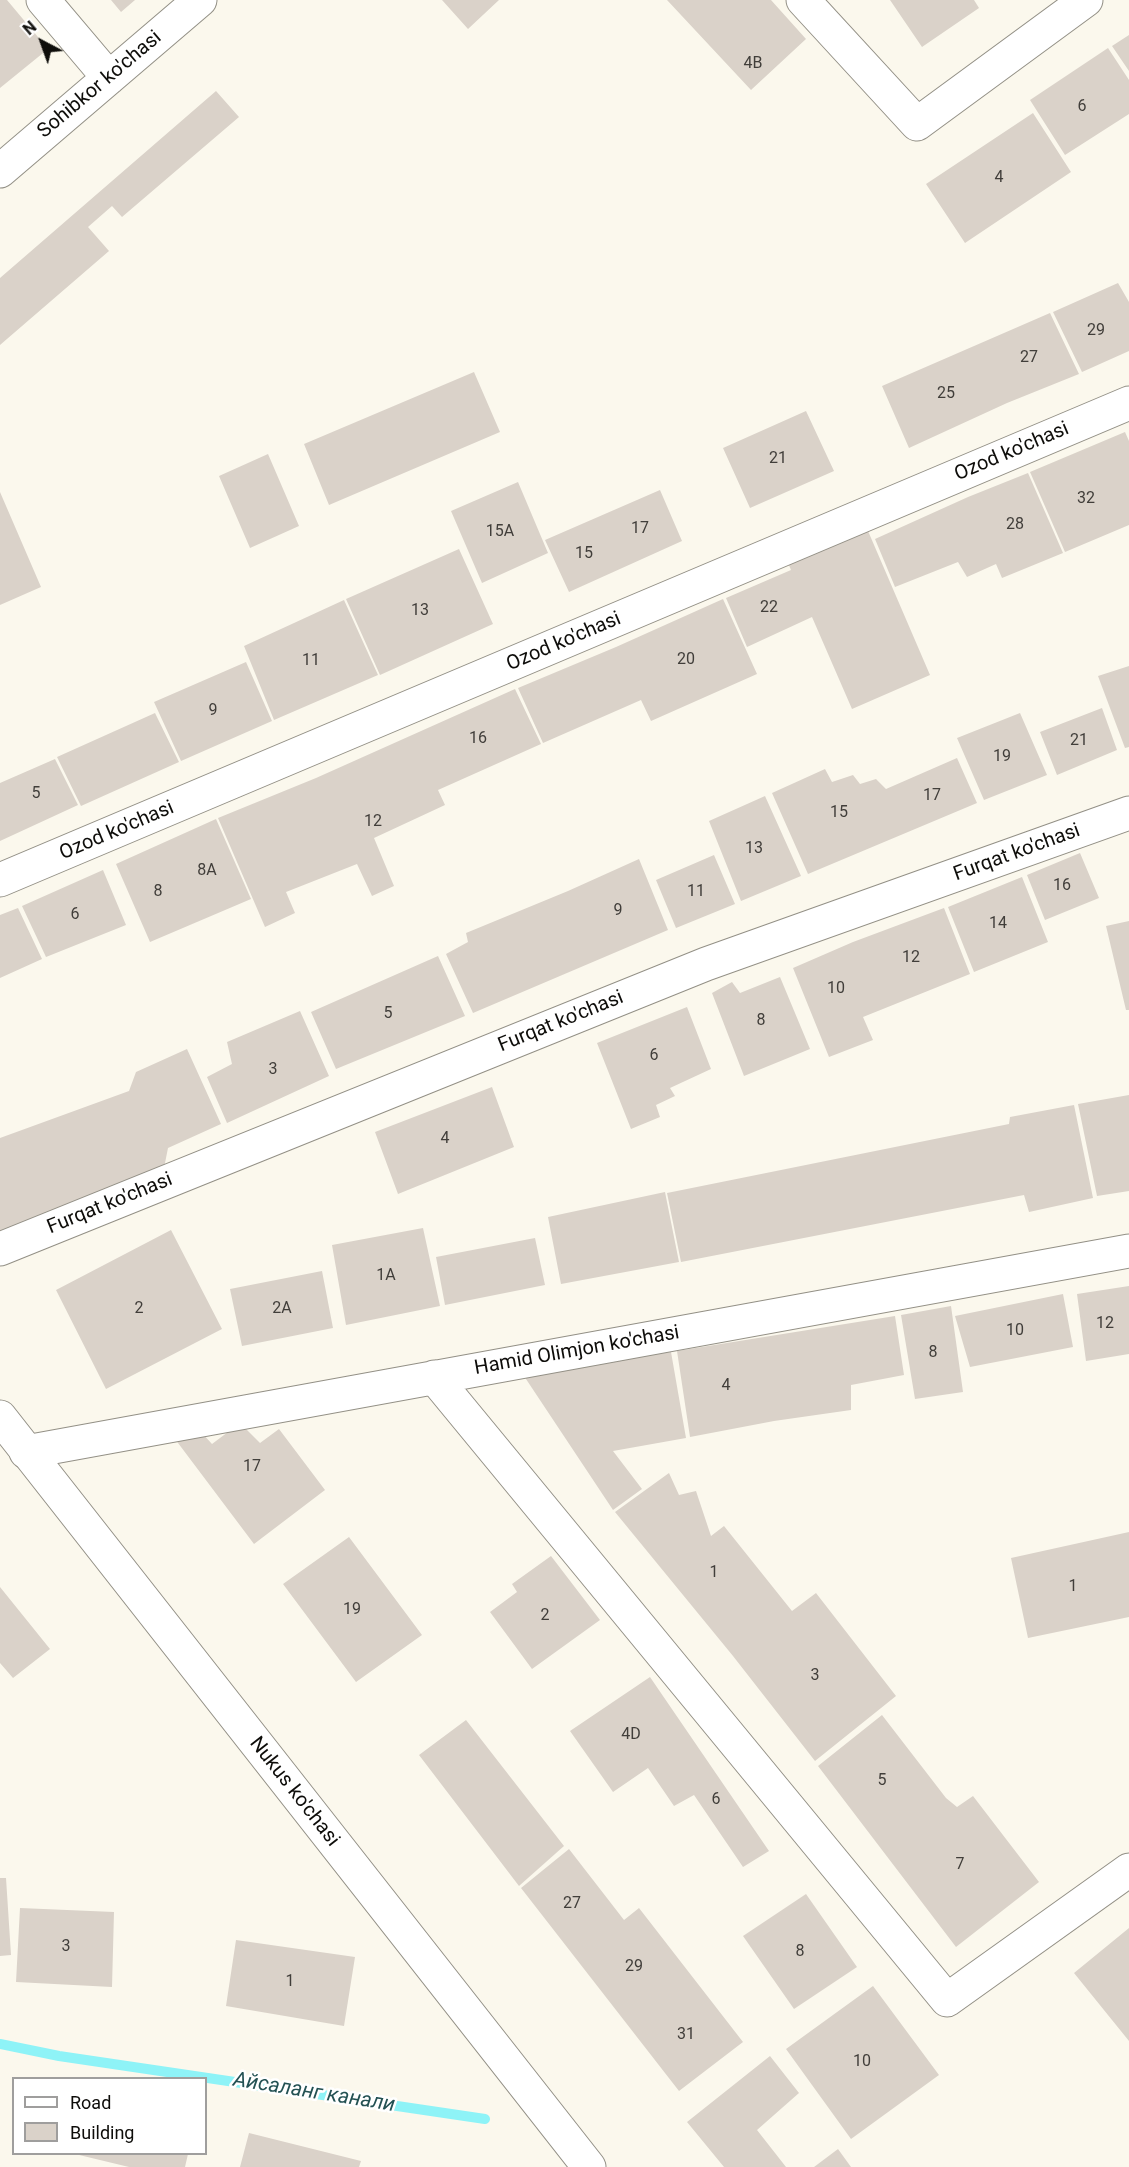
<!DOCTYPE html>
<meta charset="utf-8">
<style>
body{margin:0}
#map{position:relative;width:1129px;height:2167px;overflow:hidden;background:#fbf8ed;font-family:Roboto,sans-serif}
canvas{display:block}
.legend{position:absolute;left:12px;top:2077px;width:195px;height:78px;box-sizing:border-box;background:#fff;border:2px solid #9f9e9d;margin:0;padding:8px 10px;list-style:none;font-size:18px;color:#0e0d0a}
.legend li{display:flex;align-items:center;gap:12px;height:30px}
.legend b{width:30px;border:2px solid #9f9e9d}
.north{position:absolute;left:12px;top:12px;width:60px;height:60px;-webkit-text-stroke:4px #fff;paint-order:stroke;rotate:319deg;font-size:16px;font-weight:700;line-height:24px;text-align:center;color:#0e0d0a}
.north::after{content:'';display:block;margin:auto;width:21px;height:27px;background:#0e0d0a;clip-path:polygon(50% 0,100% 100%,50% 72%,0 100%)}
</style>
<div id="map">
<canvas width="1129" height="2167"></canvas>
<ul class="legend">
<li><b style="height:8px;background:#fff"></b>Road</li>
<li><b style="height:16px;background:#dad2c9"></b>Building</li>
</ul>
<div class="north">N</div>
</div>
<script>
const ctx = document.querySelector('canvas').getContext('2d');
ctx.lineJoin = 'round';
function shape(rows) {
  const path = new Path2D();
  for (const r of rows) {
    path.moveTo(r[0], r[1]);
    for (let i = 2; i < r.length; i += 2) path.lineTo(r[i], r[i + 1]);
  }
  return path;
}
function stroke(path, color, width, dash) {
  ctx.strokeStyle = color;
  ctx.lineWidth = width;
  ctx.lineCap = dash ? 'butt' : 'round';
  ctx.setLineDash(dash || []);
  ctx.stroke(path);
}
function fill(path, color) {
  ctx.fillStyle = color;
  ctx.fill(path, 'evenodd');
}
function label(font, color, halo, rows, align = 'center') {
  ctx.font = font + ' Roboto,sans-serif';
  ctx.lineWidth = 5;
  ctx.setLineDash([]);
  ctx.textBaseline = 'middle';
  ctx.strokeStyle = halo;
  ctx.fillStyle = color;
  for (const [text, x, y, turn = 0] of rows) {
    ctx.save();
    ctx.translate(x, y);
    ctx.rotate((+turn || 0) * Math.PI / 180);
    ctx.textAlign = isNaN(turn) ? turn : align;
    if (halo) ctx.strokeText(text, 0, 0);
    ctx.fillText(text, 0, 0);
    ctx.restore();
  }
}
stroke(shape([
 [0,2044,59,2056,485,2119]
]), '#8ef3f7', 10);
fill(shape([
 [0,0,7,0,48,49,0,88],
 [111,0,135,0,121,12],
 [442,0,499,0,468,29],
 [667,0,771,0,806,39,751,90],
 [890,0,974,0,979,8,922,47],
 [1129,35,1129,71,1112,46],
 [1108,48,1129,80,1129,114,1065,155,1030,100],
 [216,91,239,117,122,217,112,206,88,227,109,251,0,345,0,278],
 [1033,113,1071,172,965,243,926,184],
 [1118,283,1129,302,1129,351,1082,372,1053,312],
 [1050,313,1079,374,1007,403,909,448,882,386],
 [474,372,500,432,329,505,304,444],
 [806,411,834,471,750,508,723,448],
 [1125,432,1129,441,1129,525,1065,552,1030,472],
 [268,454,299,526,250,548,219,476],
 [1028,473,1063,553,1002,578,996,564,967,577,958,562,895,587,875,539,968,497],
 [518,482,548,553,482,583,451,511],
 [660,490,682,541,569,592,545,540],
 [0,492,41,587,0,605],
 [865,524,930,675,852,709,812,617,747,647,726,598,791,570,786,558],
 [459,549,493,624,380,675,346,599],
 [723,599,757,674,651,721,641,700,543,743,518,688,616,647],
 [344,600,378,675,274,720,244,646],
 [246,662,272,721,181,761,154,702],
 [1129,666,1129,747,1125,748,1098,676],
 [515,689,541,744,438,790,445,805,374,838,394,886,372,896,357,864,286,892,295,913,265,927,218,818,316,778],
 [1102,708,1117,750,1057,775,1040,732],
 [155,713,179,762,81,806,57,757],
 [1020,713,1047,775,984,800,957,738],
 [957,758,977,803,808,874,772,793,825,769,832,782,853,775,860,784,876,779,886,789],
 [55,759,78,805,0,841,0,783],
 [765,796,801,876,741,901,709,821],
 [216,819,251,899,150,942,116,864],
 [1080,853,1099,898,1045,920,1027,875],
 [714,855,735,904,676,928,656,880],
 [639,859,668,930,473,1013,446,954,468,942,466,933,568,891],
 [103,870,126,925,46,957,22,906],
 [1022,877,1048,942,974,972,948,907],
 [18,908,42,959,0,978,0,915],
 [944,908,970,974,863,1017,873,1040,829,1057,793,968,853,942],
 [1129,921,1129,1010,1126,1010,1106,926],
 [438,956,465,1016,336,1069,311,1012],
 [780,977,810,1049,744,1076,712,993,732,982,740,993],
 [687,1007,711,1069,670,1088,675,1096,656,1105,660,1117,631,1129,597,1043],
 [300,1011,329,1076,227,1123,207,1077,232,1064,227,1042],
 [187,1049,221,1124,168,1148,164,1168,0,1239,0,1138,129,1091,136,1072],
 [492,1087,514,1147,398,1194,375,1132],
 [1129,1095,1129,1191,1097,1196,1078,1104],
 [1074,1105,1093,1198,1029,1212,1024,1195,681,1262,667,1193,1009,1124,1010,1117],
 [665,1192,679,1262,561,1284,548,1217],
 [423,1228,440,1306,346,1325,332,1245],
 [171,1230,222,1329,106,1389,56,1290],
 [535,1238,545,1285,445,1305,436,1257],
 [322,1271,333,1328,242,1346,230,1289],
 [1129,1286,1129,1354,1086,1361,1077,1294],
 [1063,1294,1073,1347,970,1367,955,1316],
 [951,1306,963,1392,915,1399,901,1315],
 [895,1316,904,1375,851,1385,851,1410,774,1421,690,1437,677,1351],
 [671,1352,686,1438,613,1451,642,1489,613,1510,522,1373],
 [191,1421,212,1444,240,1423,260,1443,279,1429,325,1490,254,1544,172,1435],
 [669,1473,679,1495,696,1491,711,1536,724,1526,792,1611,816,1593,896,1696,815,1761,733,1656,615,1512],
 [1129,1532,1129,1617,1028,1638,1011,1558],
 [349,1537,422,1635,356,1682,283,1584],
 [551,1556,600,1620,532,1669,490,1612,517,1592,512,1584],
 [0,1587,50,1649,13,1678,0,1663],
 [650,1677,769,1851,743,1867,694,1795,674,1806,648,1768,613,1792,570,1731],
 [882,1715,946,1798,957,1807,973,1796,1039,1882,956,1947,818,1766],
 [466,1720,564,1846,519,1886,419,1755],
 [569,1849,624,1920,639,1908,743,2042,679,2091,521,1888],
 [0,1878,6,1878,11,1955,0,1956],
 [806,1894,857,1967,794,2009,743,1936],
 [20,1908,114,1912,112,1987,16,1982],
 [1129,1928,1129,2041,1074,1973],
 [236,1940,355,1957,344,2026,226,2006],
 [873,1986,939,2075,851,2139,786,2049],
 [770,2056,799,2093,757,2130,786,2167,724,2167,687,2122],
 [249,2133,361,2161,359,2167,240,2167],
 [838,2149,851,2167,814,2167],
 [75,2154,188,2154,185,2167,129,2167]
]), '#dad2c9');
const minor = shape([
 [43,0,109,78],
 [803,0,917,124,1086,0],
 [0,171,200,0],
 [0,880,1129,403],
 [0,1249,706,964,1129,813],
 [434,1377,947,2000,1129,1870],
 [26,1452,1129,1251]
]);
const major = shape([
 [0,1417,589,2167]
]);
stroke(minor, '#939086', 35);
stroke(major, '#939086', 35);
stroke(minor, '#fff', 33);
stroke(major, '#fff', 33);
label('16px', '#413e3a', null, [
 ["4B",753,64],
 ["6",1082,107],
 ["4",999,178],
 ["29",1096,331],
 ["27",1029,358],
 ["25",946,394],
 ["21",778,459],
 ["32",1086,499],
 ["28",1015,525],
 ["17",640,529],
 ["15A",500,532],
 ["15",584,554],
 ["22",769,608],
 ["13",420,611],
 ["20",686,660],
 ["11",311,661],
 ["9",213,711],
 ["16",478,739],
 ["21",1079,741],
 ["19",1002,757],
 ["5",36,794],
 ["17",932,796],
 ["15",839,813],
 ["12",373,822],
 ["13",754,849],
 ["8A",207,871],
 ["16",1062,886],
 ["8",158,892],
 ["11",696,892],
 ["9",618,911],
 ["6",75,915],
 ["14",998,924],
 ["12",911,958],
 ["10",836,989],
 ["5",388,1014],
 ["8",761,1021],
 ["6",654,1056],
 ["3",273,1070],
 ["4",445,1139],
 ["1A",386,1276],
 ["2",139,1309],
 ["2A",282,1309],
 ["12",1105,1324],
 ["10",1015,1331],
 ["8",933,1353],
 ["4",726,1386],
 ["17",252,1467],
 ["1",714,1573],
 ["1",1073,1587],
 ["19",352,1610],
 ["2",545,1616],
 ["3",815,1676],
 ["4D",631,1735],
 ["5",882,1781],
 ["6",716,1800],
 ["7",960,1865],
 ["27",572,1904],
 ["3",66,1947],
 ["8",800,1952],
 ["29",634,1967],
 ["1",290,1982],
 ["31",686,2035],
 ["10",862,2062]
]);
label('20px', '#0e0d0a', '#fff', [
 ["Sohibkor ko'chasi",100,85,-40],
 ["Ozod ko'chasi",1012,452,-23],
 ["Ozod ko'chasi",564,642,-23],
 ["Ozod ko'chasi",117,831,-23],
 ["Furqat ko'chasi",1017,853,-20],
 ["Furqat ko'chasi",561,1022,-22],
 ["Furqat ko'chasi",110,1204,-22],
 ["Hamid Olimjon ko'chasi",577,1351,-10],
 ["Nukus ko'chasi",294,1792,52]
]);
label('italic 21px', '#235153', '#fff', [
 ["Айсаланг канали",314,2093,9]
]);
</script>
